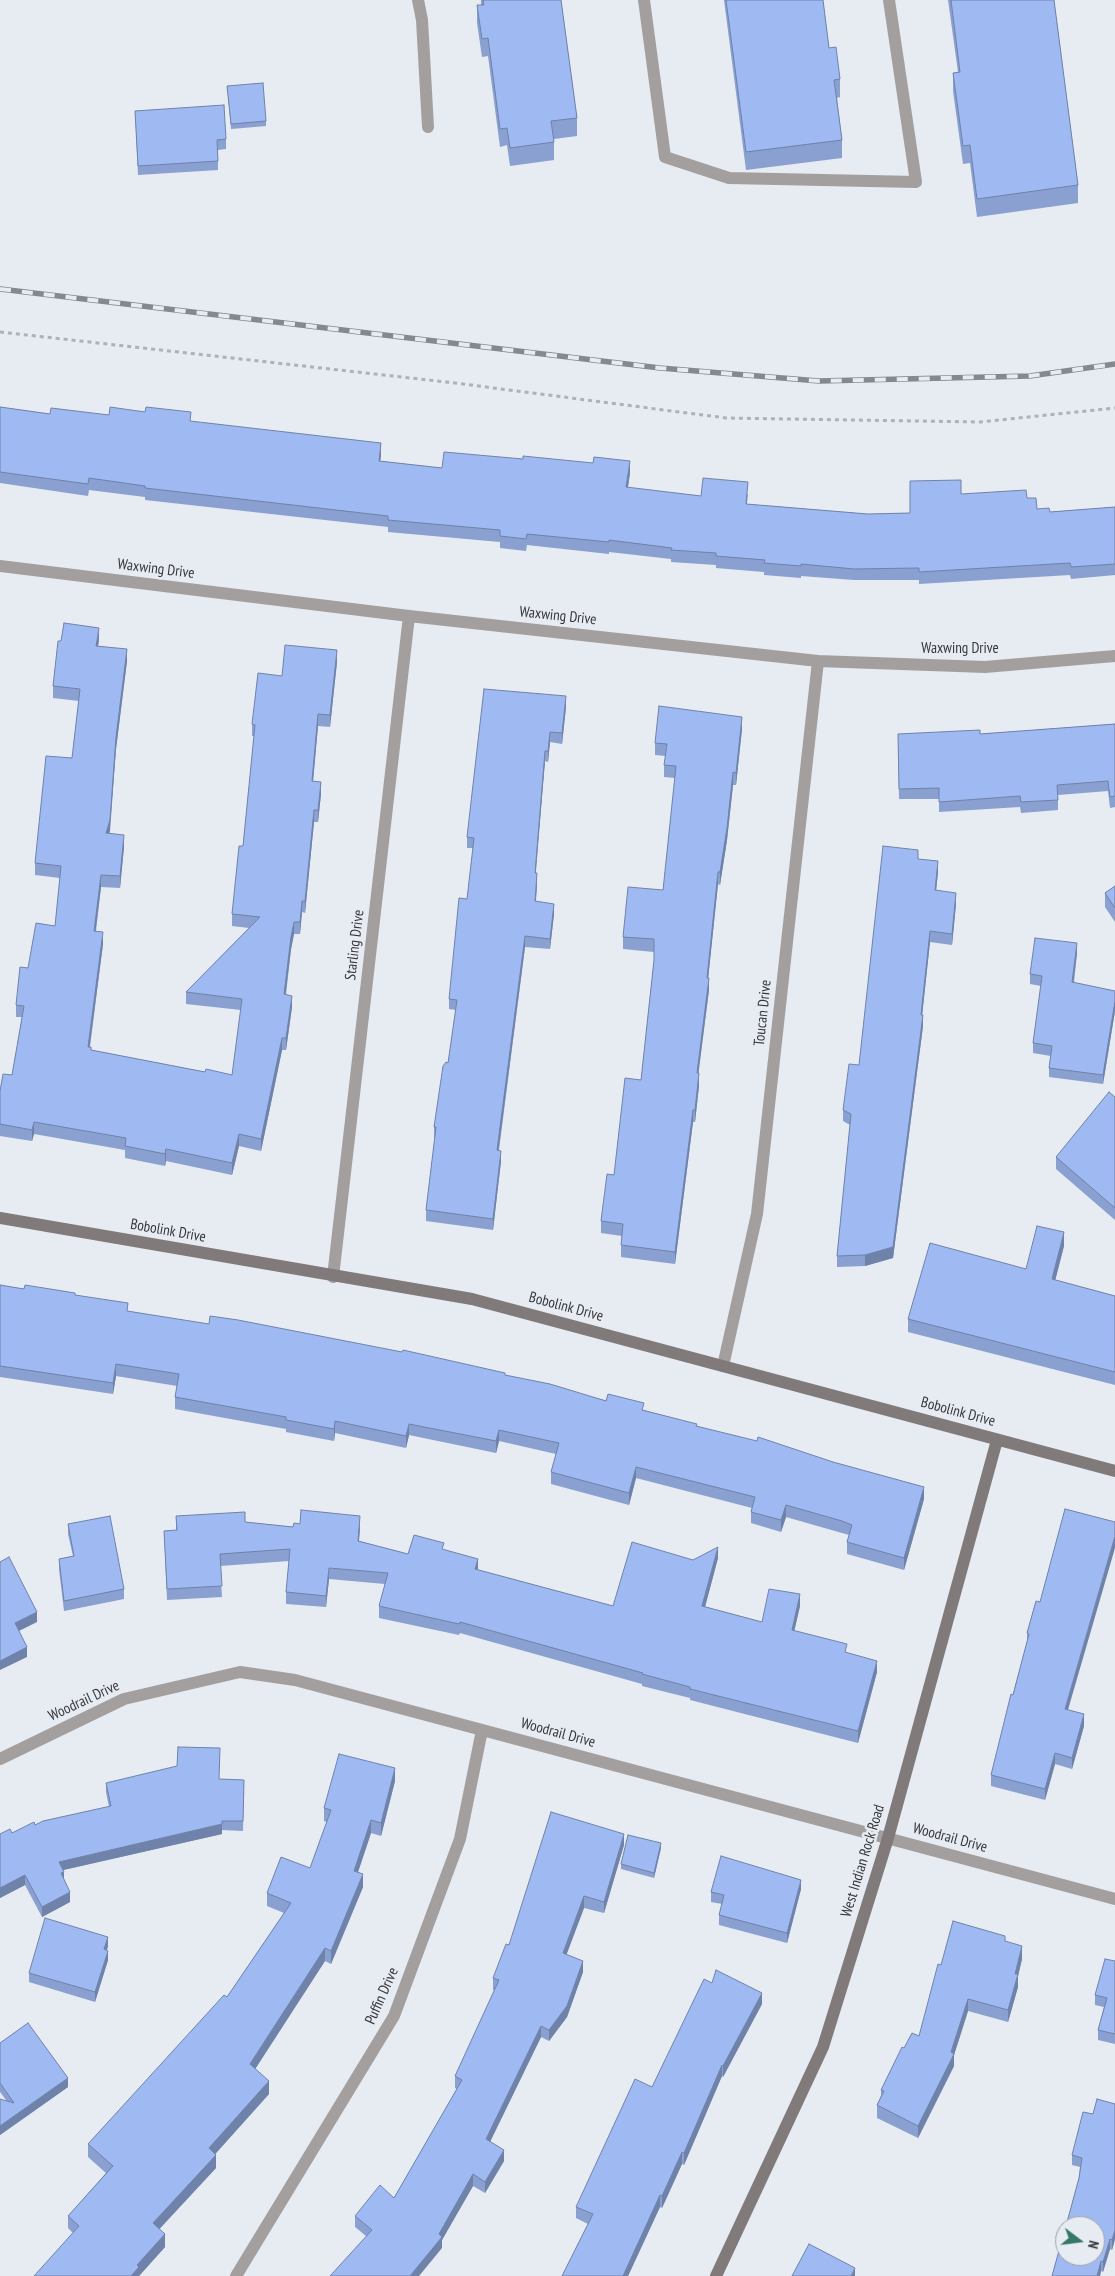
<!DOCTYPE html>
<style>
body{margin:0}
#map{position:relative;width:1115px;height:2276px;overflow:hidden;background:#e7ebf2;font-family:"PT Sans Narrow",sans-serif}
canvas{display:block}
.north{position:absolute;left:1055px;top:2216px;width:50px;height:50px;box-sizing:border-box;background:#e7ebf2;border:1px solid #a0a3a8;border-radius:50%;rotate:105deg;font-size:14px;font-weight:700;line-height:20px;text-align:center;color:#36373a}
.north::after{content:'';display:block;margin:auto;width:18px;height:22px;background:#35786a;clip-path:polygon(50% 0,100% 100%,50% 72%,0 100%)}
</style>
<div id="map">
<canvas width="1115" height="2276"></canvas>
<div class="north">N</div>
</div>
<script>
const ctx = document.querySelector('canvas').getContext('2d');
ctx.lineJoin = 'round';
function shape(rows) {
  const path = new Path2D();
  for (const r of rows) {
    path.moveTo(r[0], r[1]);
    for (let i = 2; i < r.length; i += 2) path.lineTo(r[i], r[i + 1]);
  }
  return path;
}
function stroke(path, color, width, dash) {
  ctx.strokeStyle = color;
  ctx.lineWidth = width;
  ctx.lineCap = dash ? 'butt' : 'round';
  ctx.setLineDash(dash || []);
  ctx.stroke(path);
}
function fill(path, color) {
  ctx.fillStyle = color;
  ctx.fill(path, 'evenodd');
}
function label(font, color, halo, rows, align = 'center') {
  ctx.font = font + ' "PT Sans Narrow",sans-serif';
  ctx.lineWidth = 5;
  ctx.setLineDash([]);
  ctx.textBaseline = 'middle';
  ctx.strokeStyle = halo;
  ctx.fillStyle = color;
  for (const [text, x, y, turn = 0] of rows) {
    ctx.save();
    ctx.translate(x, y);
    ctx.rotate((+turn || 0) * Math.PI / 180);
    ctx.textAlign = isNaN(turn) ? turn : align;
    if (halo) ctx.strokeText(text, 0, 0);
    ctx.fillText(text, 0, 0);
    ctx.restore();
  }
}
stroke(shape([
 [0,332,455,383,726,418,980,422,1115,408]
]), '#aeb1b6', 3, [4, 4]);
stroke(shape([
 [418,0,422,20,428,127],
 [644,0,665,157,729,178,916,182,889,0]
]), '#a39f9f', 12);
stroke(shape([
 [0,566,409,616,818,661,985,667,1115,656],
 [333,1277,409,616],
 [723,1366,757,1214,818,661],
 [0,1759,124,1699,240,1672,295,1680,1115,1899],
 [236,2276,394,2016,460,1839,482,1730]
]), '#a39f9f', 12);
stroke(shape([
 [0,1218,472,1299,1115,1471],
 [716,2276,823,2047,888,1838,997,1440]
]), '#807a7a', 12);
const rail = shape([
 [0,289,660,368,819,381,1030,376,1115,364]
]);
stroke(rail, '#85888c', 5.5);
stroke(rail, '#e7ebf2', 4, [11]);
fill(shape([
 [481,0,561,0,577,118,577,136,554,139,554,160,510,166,507,145,500,147,488,56,482,57,477,23,477,5,481,5],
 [724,0,823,0,829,48,840,79,840,97,837,98,842,140,842,158,746,170],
 [948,0,1054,0,1078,185,1078,203,977,217,970,163,963,164,953,91,953,73,958,72],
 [227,86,266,121,266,126,231,129],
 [135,111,226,139,226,149,218,150,218,170,138,175],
 [0,407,50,414,109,415,191,422,381,455,380,461,442,468,630,473,628,488,701,496,748,494,747,504,868,514,910,513,961,494,1027,498,1037,509,1050,512,1115,507,1115,575,1071,579,1070,575,919,584,919,580,854,580,801,576,801,578,764,575,764,572,716,568,716,565,671,562,671,559,609,552,609,554,527,545,526,551,500,548,500,542,388,532,388,527,145,500,145,497,89,490,88,496,0,483],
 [99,640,98,646,127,661,116,749,109,834,124,847,120,888,101,887,96,931,103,944,90,1047,91,1050,205,1072,232,1075,241,1010,186,1004,186,992,249,928,232,926,232,914,243,846,254,736,252,736,252,724,282,676,337,662,330,727,318,726,313,781,321,794,318,822,314,822,305,913,302,912,300,934,294,934,291,949,286,995,292,1007,286,1050,282,1050,261,1151,239,1146,232,1175,166,1161,165,1166,125,1158,125,1150,34,1134,32,1141,0,1136,0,1091,12,1075,22,1017,16,1017,16,1005,28,968,55,926,60,878,35,875,35,863,72,758,79,701,53,698,53,686,61,641],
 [566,707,562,744,550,742,548,762,545,761,535,873,537,884,536,901,554,914,550,949,525,947,499,1150,501,1161,493,1230,426,1221,426,1210,435,1137,434,1137,434,1127,448,1063,456,1010,449,1009,449,999,467,899,473,848,467,848,467,837],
 [1115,724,1115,807,1110,808,1108,791,1058,795,1058,810,1021,813,1020,807,939,812,939,799,899,799,898,734,980,734],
 [742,729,736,785,733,785,727,840,720,885,718,884,708,978,709,990,698,1073,699,1086,695,1122,693,1122,675,1264,621,1257,621,1245,622,1236,601,1233,601,1221,641,1080,654,960,654,952,623,949,623,937,663,890,675,778,664,777,664,765,666,756,655,755,655,743],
 [918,859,938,872,936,891,956,904,952,945,930,942,922,1015,923,1026,893,1258,865,1266,837,1267,837,1256,850,1125,843,1121,843,1110,859,1065],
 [1115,886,1115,922,1105,907,1105,893],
 [1077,953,1074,983,1115,991,1115,1011,1103,1084,1049,1077,1049,1068,1051,1056,1033,1053,1033,1043,1041,986,1030,984,1030,974],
 [1115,1097,1115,1220,1056,1169,1056,1157],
 [1064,1246,1055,1280,1115,1296,1115,1385,908,1332,908,1319,1026,1269],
 [0,1285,24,1289,75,1295,128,1311,505,1375,644,1410,697,1426,924,1499,904,1570,847,1554,847,1542,849,1535,786,1517,781,1532,751,1523,751,1512,752,1508,636,1478,629,1505,551,1484,551,1472,556,1454,499,1441,496,1453,409,1435,406,1448,335,1433,334,1441,286,1432,286,1429,175,1409,175,1397,177,1386,116,1376,113,1394,0,1377],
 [176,1516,293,1527,360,1528,359,1541,408,1554,444,1550,478,1570,613,1606,693,1560,718,1558,705,1607,762,1622,800,1606,794,1631,847,1653,877,1672,858,1743,690,1700,690,1698,642,1686,642,1684,460,1633,459,1635,379,1618,379,1606,385,1584,329,1579,326,1607,286,1604,286,1592,289,1561,220,1566,222,1597,167,1600,164,1531,176,1530],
 [68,1524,124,1589,124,1599,64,1611,59,1569,59,1559,73,1556,68,1534],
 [1036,1601,1068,1710,1084,1726,1072,1769,1055,1764,1045,1800,991,1786,991,1775,1027,1642,1027,1633],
 [219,1779,244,1780,243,1831,222,1830,222,1834,63,1870,64,1880,70,1902,42,1917,25,1885,0,1898,0,1834,12,1833,35,1825,109,1807,106,1792,106,1783],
 [395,1781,381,1836,371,1833,358,1872,363,1887,331,1964,325,1961,255,2069,269,2094,215,2154,216,2168,159,2229,165,2247,139,2276,73,2233,68,2228,68,2216,106,2173,88,2157,88,2144,227,1997,284,1913,267,1906,267,1893,310,1868,327,1822,324,1821,324,1808],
 [624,1845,604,1913,584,1908,566,1955,583,1972,567,2017,549,2041,541,2037,490,2142,504,2161,485,2193,473,2186,442,2240,442,2248,366,2236,355,2227,355,2216,394,2198,457,2089,455,2088,455,2076,495,1990,493,1990,493,1978,509,1945],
 [661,1848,654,1878,621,1869,621,1864],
 [801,1889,787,1943,719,1925,719,1915,722,1904,711,1902,711,1892],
 [1005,1941,1022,1959,1018,1976,1018,1987,1008,2022,968,2011,954,2055,954,2066,918,2138,877,2118,877,2105,881,2096,881,2090,919,2036,941,1965],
 [108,1946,107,1950,108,1960,95,2002,29,1982,29,1973],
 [1115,1961,1115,2044,1098,2040,1098,2030,1104,2007,1095,2005,1095,1995],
 [762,2004,723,2077,722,2076,684,2165,682,2164,662,2208,660,2207,628,2276,562,2276,588,2224,576,2218,576,2207,652,2087],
 [0,2043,68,2087,0,2135,6,2100,0,2092],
 [1115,2104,1115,2239,1112,2250,1110,2249,1103,2272,1101,2271,1100,2276,1052,2276,1079,2178,1080,2167,1072,2165,1072,2155,1093,2114]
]), '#89a0d0');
fill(shape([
 [381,443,381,455,379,472,379,461],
 [630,461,630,473,626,499,626,487],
 [99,628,99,640,96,658,96,646],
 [127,649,127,661,116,749,110,831,106,845,106,833,116,737],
 [337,650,337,662,330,727,330,715],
 [566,696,566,707,562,744,562,733],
 [318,714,318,726,312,793,312,781],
 [742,717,742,729,736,785,736,773],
 [550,732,550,742,548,762,548,751],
 [545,751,545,761,535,883,535,873],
 [733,772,733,785,727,840,720,885,720,872],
 [321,782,321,794,318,822,318,810],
 [314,810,314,822,305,913,305,901],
 [124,835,124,847,120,888,120,876],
 [938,861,938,872,935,901,935,890],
 [718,872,718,884,707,990,707,978],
 [537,873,537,884,535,912,535,901],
 [101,875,101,887,94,943,94,931],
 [956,893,956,904,952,945,952,934],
 [302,901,302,912,300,934,300,922],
 [554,904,554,914,550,949,550,939],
 [294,922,294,934,291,949,284,1006,284,994,291,937],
 [930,931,930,942,921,1026,921,1015],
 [103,932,103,944,88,1058,88,1047],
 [525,936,525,947,497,1161,497,1150],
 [1077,943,1077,953,1072,992,1072,982],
 [709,978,709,990,697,1085,697,1073],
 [292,996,292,1007,286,1050,286,1038],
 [1115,1001,1115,1011,1103,1084,1103,1075],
 [923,1015,923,1026,893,1258,865,1266,865,1255],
 [282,1038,282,1050,261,1151,261,1139],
 [699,1073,699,1086,695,1122,695,1110],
 [693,1110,693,1122,675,1264,675,1252],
 [34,1122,34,1134,32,1141,32,1130],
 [239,1134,239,1146,232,1175,232,1163],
 [166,1149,166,1161,165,1166,165,1154],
 [501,1151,501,1161,493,1230,493,1219],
 [1064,1232,1064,1246,1052,1293,1052,1279],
 [116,1364,116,1376,113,1394,113,1383],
 [335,1421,335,1433,334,1441,334,1429],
 [409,1424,409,1435,406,1448,406,1436],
 [499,1430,499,1441,496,1453,496,1441],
 [636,1467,636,1478,629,1505,629,1493],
 [924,1487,924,1499,904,1570,904,1558],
 [786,1505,786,1517,781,1532,781,1520],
 [360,1516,360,1528,358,1552,358,1541],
 [1115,1536,1115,1548,1065,1720,1065,1709],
 [718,1547,718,1558,702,1618,702,1606],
 [478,1559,478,1570,475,1569],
 [329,1568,329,1579,326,1607,326,1596],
 [800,1594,800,1606,792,1641,792,1630],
 [37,1612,37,1622,15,1633,15,1623],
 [27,1647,27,1657,0,1670,0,1661],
 [877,1661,877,1672,858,1743,858,1731],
 [1084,1714,1084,1726,1072,1769,1072,1758],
 [1055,1753,1055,1764,1045,1800,1045,1789],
 [395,1768,395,1781,381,1836,381,1823],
 [371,1820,371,1833,354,1884,354,1871],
 [222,1824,222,1834,59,1871,59,1862],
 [624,1834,624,1845,604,1913,604,1902],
 [661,1843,661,1848,654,1878,654,1873],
 [64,1872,64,1882,61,1873],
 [363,1874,363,1887,331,1964,331,1951],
 [25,1875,25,1885,0,1898,0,1888],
 [801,1880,801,1889,787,1943,787,1933],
 [70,1892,70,1902,42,1917,42,1907],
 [584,1896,584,1908,563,1964,563,1953],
 [108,1937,108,1946,104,1959,104,1949],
 [1022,1946,1022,1959,1018,1976,1018,1987,1008,2022,1008,2010,1015,1974],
 [325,1948,325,1961,250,2077,250,2064],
 [108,1951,108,1960,95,2002,95,1992],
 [583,1961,583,1972,567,2017,549,2041,549,2030],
 [762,1993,762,2004,723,2077,723,2066],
 [968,1999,968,2011,954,2055,954,2066,918,2138,918,2126,951,2052],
 [541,2026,541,2037,486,2150,486,2139],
 [722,2065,722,2076,684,2165,684,2153],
 [68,2078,68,2087,0,2135,0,2126],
 [269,2081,269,2094,209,2161,209,2148],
 [504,2150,504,2161,485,2193,485,2182],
 [682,2152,682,2164,662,2208,662,2196],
 [216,2155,216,2168,153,2236,153,2223],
 [473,2174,473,2186,442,2240,442,2248,419,2276,410,2276,439,2234],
 [660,2195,660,2207,628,2276,623,2276],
 [1115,2230,1115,2239,1112,2250,1112,2240],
 [165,2234,165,2247,139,2276,131,2276,137,2265],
 [1110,2239,1110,2249,1103,2272,1103,2262],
 [1101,2261,1101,2271,1100,2276,1097,2276],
 [855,2268,855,2276,851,2276]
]), '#6f82a9');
const building = shape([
 [483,0,561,0,577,118,551,121,554,142,510,148,507,128,500,129,488,38,482,39,477,5,484,5,483,0],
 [726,0,823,0,829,48,836,47,840,79,834,80,842,140,746,152,726,0],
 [951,0,1054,0,1078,185,977,199,970,145,963,146,953,73,960,72,951,0],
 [263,83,266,121,231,124,227,86,263,83],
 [224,105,226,139,217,140,218,161,138,166,135,111,224,105],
 [0,407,50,414,51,408,109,415,110,407,145,412,146,407,191,412,190,421,381,443,379,461,442,468,444,452,523,459,523,456,593,463,594,457,630,461,626,487,701,496,703,478,748,482,746,504,868,514,910,513,910,481,961,480,961,494,1026,490,1027,498,1036,498,1037,509,1049,508,1050,512,1115,507,1115,564,1071,567,1070,563,919,572,919,568,854,569,801,564,801,566,764,563,765,560,716,556,716,553,671,550,672,548,609,540,609,542,527,534,526,539,500,536,500,530,388,520,388,516,145,488,145,486,89,478,88,484,0,472,0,407],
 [64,623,99,628,96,646,127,649,116,737,110,820,106,833,124,835,120,876,101,875,94,931,103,932,88,1047,91,1047,91,1050,205,1072,206,1069,232,1075,242,999,186,992,260,917,232,914,239,846,243,846,255,725,252,724,258,673,282,676,285,645,337,650,330,715,318,714,312,781,321,782,318,810,314,810,305,901,302,901,300,922,294,922,291,937,284,994,292,996,286,1038,282,1038,261,1139,239,1134,232,1163,166,1149,165,1154,125,1146,126,1138,34,1122,32,1130,0,1124,0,1091,3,1074,12,1075,24,1006,16,1005,20,967,28,968,36,923,55,926,61,866,35,863,46,756,72,758,80,689,53,686,58,641,61,641,64,623],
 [484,689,566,696,562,733,550,732,548,751,545,751,535,873,537,873,535,901,554,904,550,939,525,936,497,1150,501,1151,493,1219,426,1210,436,1127,434,1127,443,1066,446,1062,448,1063,457,1000,449,999,459,898,467,899,474,838,467,837,484,689],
 [659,706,742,717,736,773,733,772,727,828,720,872,718,872,707,978,709,978,697,1073,699,1073,695,1110,693,1110,675,1252,621,1245,623,1224,601,1221,607,1174,614,1175,625,1078,641,1080,654,960,654,939,623,937,628,887,663,890,676,766,664,765,667,744,655,743,659,706],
 [1115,724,1115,796,1110,797,1108,781,1057,785,1058,800,1021,802,1020,796,939,802,939,788,899,789,898,734,980,730,980,734,1115,724],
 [883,846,918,850,918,859,938,861,935,890,956,893,952,934,930,931,921,1015,923,1015,893,1247,865,1255,837,1256,851,1114,843,1110,849,1064,859,1065,883,846],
 [1115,886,1115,908,1105,893,1115,886],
 [1035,938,1077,943,1072,982,1115,991,1115,1001,1103,1075,1049,1068,1052,1046,1033,1043,1042,976,1030,974,1035,938],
 [1109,1092,1115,1097,1115,1208,1056,1157,1109,1092],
 [1037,1226,1064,1232,1052,1279,1115,1296,1115,1372,908,1319,930,1243,1026,1269,1037,1226],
 [0,1285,24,1289,25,1285,75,1293,75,1295,128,1303,127,1311,209,1324,210,1316,238,1320,402,1352,403,1350,505,1373,505,1375,550,1384,606,1401,608,1394,644,1403,642,1410,697,1424,696,1426,757,1441,758,1437,833,1462,924,1487,904,1558,847,1542,852,1525,842,1521,786,1505,781,1520,751,1512,755,1497,636,1467,629,1493,551,1472,559,1443,499,1430,496,1441,409,1424,406,1436,335,1421,334,1429,286,1420,286,1417,175,1397,179,1374,116,1364,113,1383,0,1366,0,1285],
 [1065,1509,1115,1522,1115,1536,1065,1709,1084,1714,1072,1758,1055,1753,1045,1789,991,1775,1011,1694,1013,1695,1029,1634,1027,1633,1036,1601,1040,1602,1065,1509],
 [301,1510,360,1516,358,1541,408,1554,414,1535,444,1543,442,1549,478,1559,475,1569,613,1606,632,1542,693,1560,718,1547,702,1606,762,1622,769,1589,800,1594,792,1630,847,1644,845,1652,877,1661,858,1731,690,1689,690,1687,642,1674,643,1673,460,1622,459,1624,379,1606,388,1573,329,1568,326,1596,286,1592,290,1549,220,1554,222,1586,167,1589,164,1531,177,1530,176,1516,245,1512,245,1522,293,1527,294,1523,300,1524,301,1510],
 [110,1516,124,1589,64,1601,59,1559,74,1556,68,1524,110,1516],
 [9,1557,37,1612,15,1623,27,1647,0,1661,0,1562,9,1557],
 [178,1747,220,1748,219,1779,244,1780,243,1821,222,1821,222,1824,59,1862,64,1872,61,1873,70,1892,42,1907,25,1875,0,1888,0,1834,10,1829,12,1833,34,1822,35,1825,43,1821,111,1806,106,1783,177,1766,178,1747],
 [339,1754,395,1768,381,1823,371,1820,354,1871,363,1874,331,1951,325,1948,250,2064,269,2081,209,2148,216,2155,153,2223,165,2234,137,2265,139,2267,131,2276,34,2276,79,2226,68,2216,113,2166,88,2144,224,1995,227,1997,291,1903,267,1893,281,1857,310,1868,331,1810,324,1808,339,1754],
 [551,1812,624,1834,604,1902,584,1896,563,1953,583,1961,567,2006,549,2030,541,2026,486,2139,504,2150,485,2182,473,2174,439,2234,442,2237,410,2276,330,2276,372,2230,355,2216,380,2185,394,2198,462,2080,455,2076,499,1980,493,1978,506,1944,509,1945,551,1812],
 [628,1835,661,1843,654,1873,621,1864,628,1835],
 [721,1856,801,1880,787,1933,719,1915,724,1895,711,1892,721,1856],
 [45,1918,108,1937,104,1949,108,1951,95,1992,29,1973,45,1918],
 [953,1921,1005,1936,1005,1941,1022,1946,1015,1974,1018,1974,1008,2010,968,1999,951,2052,954,2054,918,2126,877,2105,884,2091,881,2090,902,2047,904,2048,912,2033,919,2036,938,1964,941,1965,953,1921],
 [1105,1959,1115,1961,1115,2034,1098,2030,1107,1998,1095,1995,1105,1959],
 [716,1970,762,1993,723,2066,722,2065,684,2153,682,2152,662,2196,660,2195,623,2276,562,2276,593,2214,576,2207,635,2079,652,2087,704,1979,712,1983,716,1970],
 [28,2023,68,2078,0,2126,0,2099,14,2103,0,2083,0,2043,28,2023],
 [1097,2099,1115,2104,1115,2230,1112,2240,1110,2239,1103,2262,1101,2261,1097,2276,1052,2276,1065,2229,1065,2256,1095,2256,1095,2226,1066,2226,1079,2178,1082,2158,1072,2155,1083,2112,1093,2114,1097,2099],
 [809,2244,855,2268,851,2276,792,2276,809,2244]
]);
fill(building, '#9fbaf2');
stroke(building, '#6f82a9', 1);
label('15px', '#36373a', '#e7ebf2', [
 ["Waxwing Drive",156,569,7],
 ["Waxwing Drive",558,616,6],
 ["Waxwing Drive",960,649],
 ["Starling Drive",355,945,-83],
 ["Toucan Drive",763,1013,-84],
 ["Bobolink Drive",168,1231,10],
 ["Bobolink Drive",566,1307,15],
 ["Bobolink Drive",958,1412,15],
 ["Woodrail Drive",84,1701,-25],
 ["Woodrail Drive",558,1733,15],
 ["Woodrail Drive",950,1838,15],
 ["West Indian Rock Road",863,1861,-73],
 ["Puffin Drive",382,1996,-66]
]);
</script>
